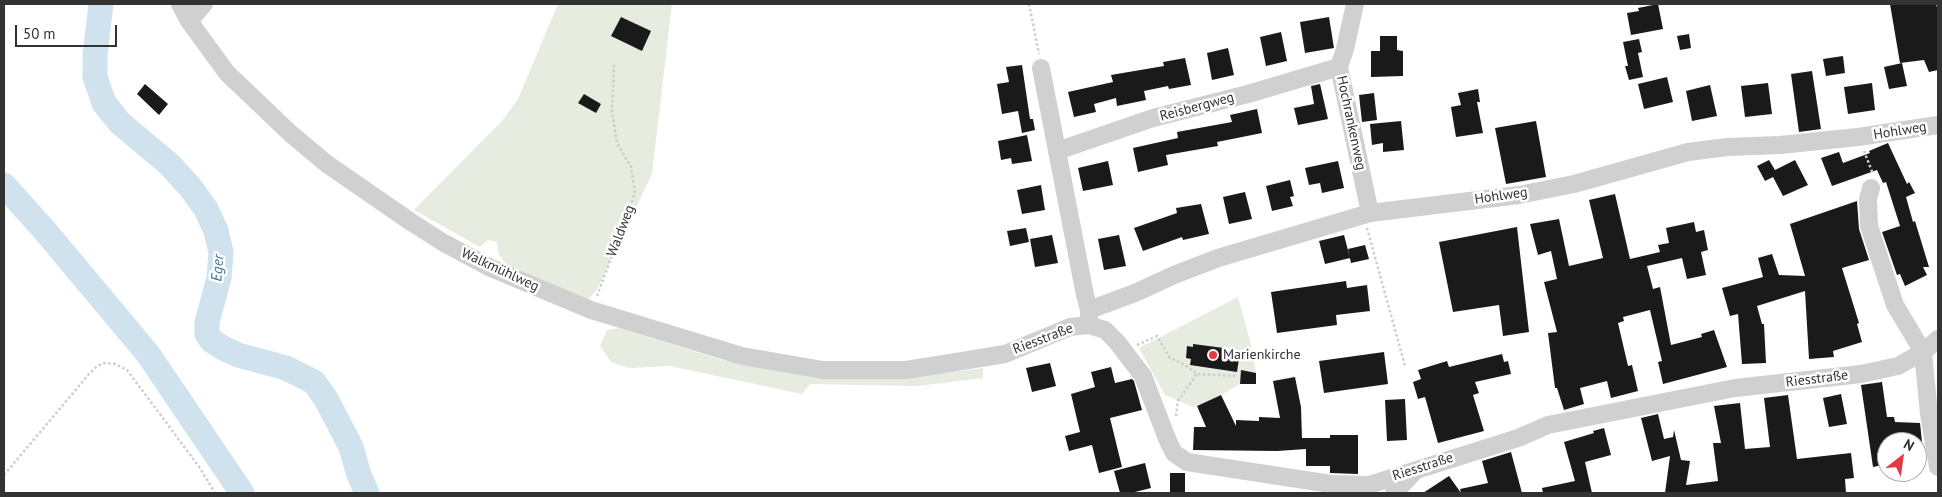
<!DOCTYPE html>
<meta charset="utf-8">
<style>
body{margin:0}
#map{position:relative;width:1942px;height:497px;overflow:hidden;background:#fff;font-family:"PT Sans",sans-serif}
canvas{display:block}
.frame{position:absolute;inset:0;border:5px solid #333;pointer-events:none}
.north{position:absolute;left:1877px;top:432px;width:50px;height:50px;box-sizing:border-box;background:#fff;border:1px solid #adadad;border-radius:50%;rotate:30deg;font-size:14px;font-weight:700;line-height:20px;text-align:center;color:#333}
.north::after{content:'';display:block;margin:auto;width:18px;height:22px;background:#e63946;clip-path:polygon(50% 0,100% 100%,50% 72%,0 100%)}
.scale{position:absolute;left:15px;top:25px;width:102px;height:22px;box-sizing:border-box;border:2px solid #333;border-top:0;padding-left:6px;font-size:15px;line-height:18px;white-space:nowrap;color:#333;-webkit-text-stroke:4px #fff;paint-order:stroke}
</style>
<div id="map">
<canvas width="1942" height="497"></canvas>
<div class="frame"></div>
<div class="north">N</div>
<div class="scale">50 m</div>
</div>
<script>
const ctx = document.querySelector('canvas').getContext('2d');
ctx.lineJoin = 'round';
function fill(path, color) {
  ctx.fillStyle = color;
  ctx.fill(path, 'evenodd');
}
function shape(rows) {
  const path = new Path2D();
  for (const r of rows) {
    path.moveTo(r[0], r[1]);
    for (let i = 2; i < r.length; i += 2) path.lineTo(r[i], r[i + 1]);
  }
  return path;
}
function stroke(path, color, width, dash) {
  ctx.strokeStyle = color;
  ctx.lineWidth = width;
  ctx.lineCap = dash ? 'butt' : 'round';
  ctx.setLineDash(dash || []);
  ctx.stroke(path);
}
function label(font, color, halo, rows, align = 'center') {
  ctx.font = font + ' "PT Sans",sans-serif';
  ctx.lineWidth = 5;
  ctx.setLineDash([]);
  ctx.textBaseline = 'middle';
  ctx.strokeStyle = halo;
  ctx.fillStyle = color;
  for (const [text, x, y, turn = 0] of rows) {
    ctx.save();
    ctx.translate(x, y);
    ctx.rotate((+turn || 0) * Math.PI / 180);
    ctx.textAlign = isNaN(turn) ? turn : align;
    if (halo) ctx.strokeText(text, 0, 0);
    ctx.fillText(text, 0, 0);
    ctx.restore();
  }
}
fill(shape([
 [558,4,672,4,652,174,596,291,586,301,508,266,498,253,497,242,488,240,480,247,414,210,502,121,518,99],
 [1238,297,1250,341,1256,373,1242,371,1240,384,1221,395,1193,407,1165,395,1139,348],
 [619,328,722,360,809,376,906,378,983,368,983,378,918,386,810,384,802,394,670,366,629,368,611,362,600,346,607,330]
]), '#e6ecdf');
stroke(shape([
 [101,4,95,55,95,77,104,103,120,123,169,164,190,187,206,209,216,231,221,252,219,278,207,322,207,334,212,341,223,348,238,355,286,368,314,382,326,399,351,447,359,475,367,493],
 [4,185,46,232,148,354,242,493]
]), '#cfe2ee', 25);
fill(shape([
 [1658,4,1663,29,1631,35,1627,13,1639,11,1638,8],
 [1890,4,1936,4,1938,11,1938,70,1929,72,1924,60,1900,63],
 [621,17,651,31,642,51,611,36],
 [1329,17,1334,48,1305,53,1300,22],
 [1281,32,1287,61,1266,66,1260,37],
 [1689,34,1691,48,1680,50,1677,36],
 [1380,36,1397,36,1397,50,1403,51,1403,76,1371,77,1371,51,1380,51],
 [1639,39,1642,52,1638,53,1643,77,1629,80,1625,66,1628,66,1623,42],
 [1228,48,1234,75,1212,80,1207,53],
 [1843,56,1845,73,1826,76,1823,59],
 [1185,58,1191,85,1169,89,1168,86,1144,91,1146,100,1117,106,1116,98,1094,104,1096,112,1074,117,1068,92,1113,82,1111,75,1164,66,1163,62],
 [1902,63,1907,86,1889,89,1884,67],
 [1022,65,1030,119,1033,119,1035,130,1022,133,1018,111,1002,114,997,84,1009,82,1006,67],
 [1812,71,1821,129,1799,132,1791,74],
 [1667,77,1673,102,1644,109,1638,84],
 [1768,83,1772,114,1745,117,1741,86],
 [1872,83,1875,110,1848,114,1844,87],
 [145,84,168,104,159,115,137,94],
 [1320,84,1328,119,1298,125,1294,108,1314,104,1311,86],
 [1710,85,1717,116,1692,121,1686,91],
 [1478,89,1480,102,1477,102,1483,133,1456,137,1451,107,1461,105,1458,93],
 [1374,93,1377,120,1362,122,1359,95],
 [584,94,601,104,596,113,578,103],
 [1257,109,1262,133,1217,142,1218,146,1166,155,1168,165,1138,172,1133,148,1178,138,1177,132,1232,122,1230,115],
 [1401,121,1404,150,1383,152,1383,143,1372,145,1370,124],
 [1536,121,1546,177,1506,184,1495,128],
 [1027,135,1032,161,1012,164,1011,158,1001,160,998,141],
 [1888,143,1907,184,1909,182,1915,193,1906,197,1913,222,1915,221,1929,267,1923,267,1927,275,1905,286,1900,274,1897,275,1882,232,1900,226,1886,182,1883,183,1877,170,1832,186,1821,158,1839,152,1843,163,1870,153,1869,151],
 [1769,160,1775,170,1795,160,1808,185,1783,196,1773,177,1765,181,1757,166],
 [1108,161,1113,185,1083,191,1078,168],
 [1338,161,1344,188,1322,193,1320,183,1309,185,1305,168],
 [1290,180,1294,196,1290,197,1293,206,1272,211,1266,186],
 [1041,185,1045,210,1022,214,1017,190],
 [1245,192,1252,219,1229,224,1223,197],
 [1615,194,1630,259,1660,252,1658,245,1669,243,1666,228,1694,222,1696,232,1704,230,1708,250,1701,252,1706,275,1687,279,1682,258,1647,266,1653,289,1660,287,1671,345,1702,337,1701,334,1714,330,1727,367,1663,384,1658,362,1662,361,1650,310,1623,317,1624,321,1618,323,1628,366,1632,365,1638,391,1611,398,1607,381,1580,388,1584,404,1564,410,1557,388,1555,388,1548,333,1557,332,1544,282,1557,279,1551,251,1538,255,1530,224,1559,219,1569,266,1603,258,1589,200],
 [1857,201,1859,229,1869,260,1842,268,1859,323,1857,324,1862,342,1833,351,1834,357,1809,359,1805,291,1757,306,1762,324,1764,324,1766,363,1742,364,1738,314,1730,316,1722,288,1763,277,1758,258,1772,254,1779,275,1805,276,1790,224],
 [1201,204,1209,234,1183,240,1182,237,1143,251,1134,228,1177,213,1176,208],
 [1517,227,1529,332,1503,336,1499,305,1453,312,1439,242],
 [1026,228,1029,242,1010,246,1007,231],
 [1052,235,1058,263,1035,267,1030,239],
 [1119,235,1126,266,1104,270,1098,239],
 [1344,235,1350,258,1325,264,1319,241],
 [1365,245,1369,259,1351,263,1348,249],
 [1346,281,1347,288,1367,285,1370,311,1336,315,1337,325,1277,333,1271,292],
 [1193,344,1224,348,1224,350,1240,352,1237,372,1190,365,1191,359,1186,358,1187,346,1193,347],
 [1384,352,1388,384,1324,393,1319,361],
 [1502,354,1504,362,1508,361,1511,374,1475,382,1479,393,1473,395,1484,431,1438,443,1425,397,1418,399,1413,382,1421,379,1418,370,1447,361,1449,367],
 [1050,363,1056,386,1032,392,1026,368],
 [1111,367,1115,383,1132,379,1134,381,1142,410,1110,418,1122,467,1099,473,1092,445,1069,451,1065,436,1080,432,1071,394,1095,387,1091,372],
 [1241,370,1256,373,1256,384,1240,384],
 [1295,377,1301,407,1302,438,1330,438,1330,435,1358,435,1358,474,1330,473,1330,466,1306,466,1306,449,1277,451,1193,450,1194,427,1206,427,1197,406,1221,395,1236,426,1236,420,1259,421,1259,417,1280,418,1273,381],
 [1882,382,1887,417,1894,417,1895,422,1920,423,1922,442,1887,442,1887,464,1873,467,1861,385],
 [1841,394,1847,424,1829,427,1823,398],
 [1788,395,1797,459,1851,453,1854,478,1845,479,1846,493,1665,493,1670,456,1652,461,1641,418,1658,414,1664,439,1673,437,1674,430,1681,460,1690,461,1686,485,1718,481,1713,443,1721,443,1714,406,1740,403,1745,449,1770,447,1764,398],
 [1405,399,1407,440,1387,441,1385,400],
 [1604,428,1611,455,1585,462,1592,493,1543,493,1542,488,1575,481,1564,442,1594,433,1593,431],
 [1511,452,1522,493,1423,493,1449,476,1461,493,1460,489,1488,483,1482,461],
 [1145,463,1151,488,1131,493,1120,493,1114,471],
 [1170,473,1185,473,1185,493,1170,493]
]), '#1a1a1a');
stroke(shape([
 [1029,4,1039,54],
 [1864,151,1873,174],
 [1367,228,1405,366],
 [597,296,635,193,631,167,617,143,612,111,614,64],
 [1137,345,1157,336,1170,358,1185,365,1197,374,1237,376],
 [1176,416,1178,401,1197,374],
 [4,475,89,374,97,366,105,363,115,364,127,370,200,468,215,493]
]), '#cdcdcd', 2.5, [2.5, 2.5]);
stroke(shape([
 [180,4,189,21,227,73,291,134,327,164,411,222,444,243,491,268,591,310,742,356,823,370,906,370,950,363,1005,354,1070,327,1089,325,1105,330,1117,342,1143,376,1168,441,1174,453,1187,462,1331,484,1369,485,1518,438,1548,425,1735,388,1861,374,1898,366,1923,352,1938,339],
 [1355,4,1345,49,1339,67,1370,213],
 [189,21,204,4],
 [1041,68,1085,295,1089,310],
 [1057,151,1153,118,1248,94,1339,67],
 [1871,188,1868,199,1869,226,1895,305,1923,352,1929,414,1938,467],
 [1089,325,1089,310,1135,293,1174,275,1218,258,1370,213,1519,195,1574,184,1688,152,1727,147,1780,145,1858,137,1938,125],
 [1394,493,1416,470]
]), '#d0d0d0', 18);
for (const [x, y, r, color] of [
 [1213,355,5,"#e63946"]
]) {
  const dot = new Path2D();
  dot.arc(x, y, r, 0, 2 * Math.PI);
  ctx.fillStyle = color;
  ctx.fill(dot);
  stroke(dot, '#fff', 2);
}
label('14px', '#333', '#fff', [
 ["Reisbergweg",1197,107,-15],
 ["Hochrankenweg",1351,123,78],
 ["Hohlweg",1900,131,-9],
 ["Hohlweg",1501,196,-8],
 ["Waldweg",621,231,-69],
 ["Walkmühlweg",500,270,25],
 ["Riesstraße",1043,339,-21],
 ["Riesstraße",1817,379,-7],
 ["Riesstraße",1423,467,-18]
]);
label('14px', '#333', '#fff', [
 ["Marienkirche",1223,355]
], 'left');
label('italic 15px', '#3f7597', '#fff', [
 ["Eger",218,268,-86]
]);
</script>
